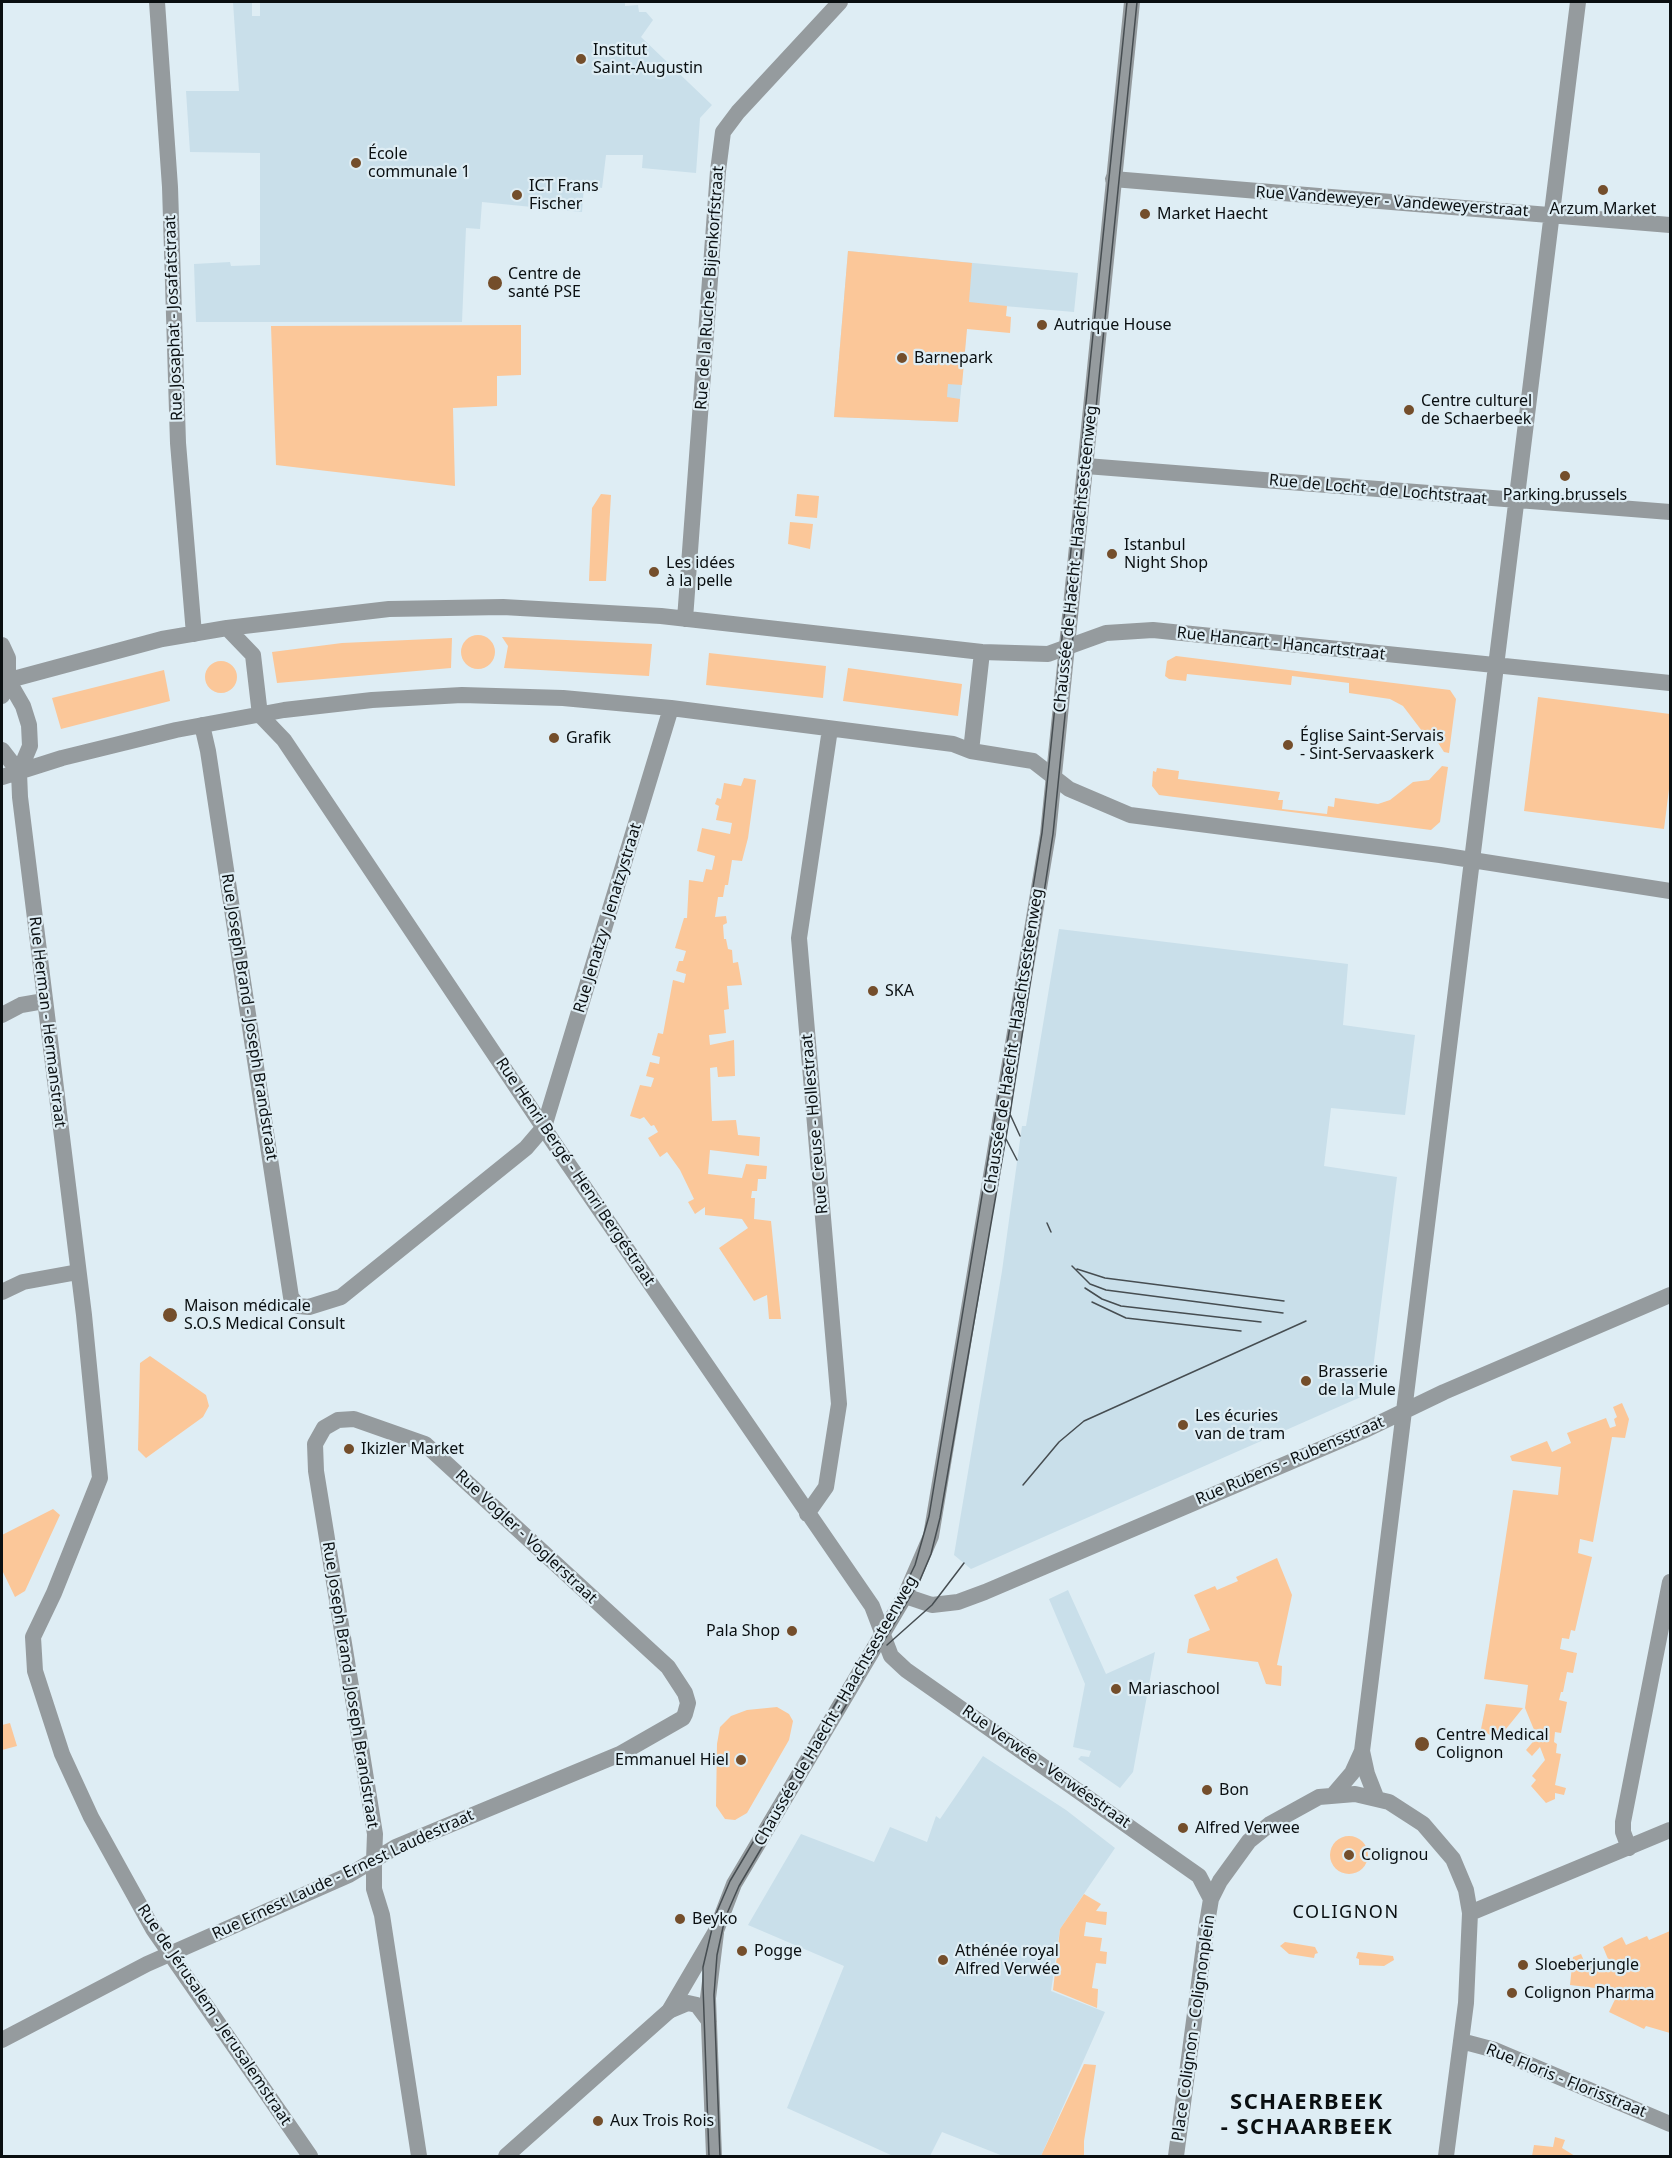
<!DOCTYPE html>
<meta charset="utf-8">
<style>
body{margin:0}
#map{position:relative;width:1672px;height:2158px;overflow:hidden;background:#deedf4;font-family:"Noto Sans",sans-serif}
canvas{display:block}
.frame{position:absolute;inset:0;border:3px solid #0a0f11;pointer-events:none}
</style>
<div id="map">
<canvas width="1672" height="2158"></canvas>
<div class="frame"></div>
</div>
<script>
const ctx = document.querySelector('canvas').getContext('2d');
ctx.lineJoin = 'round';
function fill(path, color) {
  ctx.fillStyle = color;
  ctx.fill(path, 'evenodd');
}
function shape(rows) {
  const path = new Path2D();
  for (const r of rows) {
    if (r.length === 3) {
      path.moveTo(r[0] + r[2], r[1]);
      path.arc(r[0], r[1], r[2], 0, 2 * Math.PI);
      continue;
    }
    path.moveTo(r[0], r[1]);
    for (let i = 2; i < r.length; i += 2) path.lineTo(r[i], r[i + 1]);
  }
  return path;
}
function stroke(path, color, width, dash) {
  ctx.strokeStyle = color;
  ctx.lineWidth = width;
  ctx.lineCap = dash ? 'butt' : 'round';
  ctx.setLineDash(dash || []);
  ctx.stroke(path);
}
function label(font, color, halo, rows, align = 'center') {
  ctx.font = font + ' "Noto Sans",sans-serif';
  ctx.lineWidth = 4.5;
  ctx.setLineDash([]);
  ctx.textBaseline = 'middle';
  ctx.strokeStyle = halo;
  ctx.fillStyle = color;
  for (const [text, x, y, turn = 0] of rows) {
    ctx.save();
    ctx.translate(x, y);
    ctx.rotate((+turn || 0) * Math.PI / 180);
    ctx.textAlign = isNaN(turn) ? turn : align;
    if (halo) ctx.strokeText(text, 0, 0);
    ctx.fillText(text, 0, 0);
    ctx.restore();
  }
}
fill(shape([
 [233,2,252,2,252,16,260,16,260,2,625,2,625,6,638,5,639,12,646,12,653,20,641,37,712,105,700,118,696,173,642,168,643,155,606,155,602,188,584,186,582,212,482,202,480,229,466,228,462,322,196,322,194,264,230,262,231,266,260,265,260,153,190,152,186,91,239,91],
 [848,251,1078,273,1074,312,969,303,958,422,834,417],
 [1059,929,1348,964,1343,1025,1415,1035,1405,1115,1331,1108,1324,1166,1397,1177,1370,1393,971,1569,954,1555,1002,1271,1022,1126,1026,1126],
 [1068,1590,1106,1674,1155,1652,1133,1772,1120,1788,1078,1759,1081,1756,1089,1757,1091,1751,1073,1747,1085,1684,1049,1599],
 [983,1756,1066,1810,1115,1848,1060,1929,1051,1991,1105,2012,1041,2156,1003,2156,942,2132,930,2156,893,2156,787,2108,844,1966,748,1925,801,1834,874,1862,890,1827,927,1842,936,1816,940,1819]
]), '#c9dfea');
fill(shape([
 [848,251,972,263,969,302,1007,306,1006,316,1011,317,1010,333,967,329,962,385,948,384,947,397,960,399,958,422,834,417],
 [521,325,521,375,497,376,497,406,453,408,455,486,276,465,271,326],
 [601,494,611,495,606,581,589,581,592,508],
 [797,494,819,496,817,518,795,516],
 [790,522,813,524,810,549,788,544],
 [478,652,17],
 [502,637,652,644,649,676,504,668,508,646],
 [452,638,451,668,277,683,272,652,342,643],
 [709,653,826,666,823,698,706,685],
 [1176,656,1450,690,1456,699,1449,753,1444,752,1433,735,1422,731,1403,706,1390,699,1349,693,1349,683,1292,676,1291,685,1187,674,1186,681,1169,679,1165,676,1167,661],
 [221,677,16],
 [848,668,962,684,958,716,843,701],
 [164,670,170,701,61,729,52,698],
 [1538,697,1670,714,1670,781,1664,829,1524,811],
 [1442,766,1448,767,1440,822,1431,830,1159,795,1152,786,1153,771,1156,772,1157,768,1179,771,1178,779,1280,792,1278,800,1283,800,1282,809,1327,814,1328,806,1334,807,1335,798,1378,804,1390,800,1413,782,1429,780],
 [744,778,756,780,748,838,742,861,732,860,728,885,725,885,723,897,718,897,715,917,726,916,727,923,723,925,724,939,726,939,728,949,732,950,733,963,738,962,742,985,727,986,729,1009,724,1010,726,1033,709,1035,710,1045,734,1040,735,1076,718,1077,717,1067,710,1068,711,1099,712,1121,736,1120,738,1135,760,1137,759,1156,710,1150,708,1174,742,1178,746,1164,767,1166,766,1179,758,1179,757,1191,752,1191,751,1198,755,1198,754,1219,771,1221,781,1319,769,1319,767,1295,754,1301,719,1248,748,1228,742,1219,705,1215,705,1207,695,1214,688,1202,694,1199,680,1170,667,1152,660,1157,648,1138,658,1132,654,1125,651,1126,644,1117,640,1119,630,1116,640,1085,651,1087,654,1078,646,1076,650,1062,659,1064,660,1057,652,1055,658,1033,663,1034,673,980,684,983,686,974,676,971,679,961,683,961,686,951,675,948,684,918,687,918,689,880,703,882,706,869,712,870,715,856,697,851,702,828,730,834,732,823,716,820,719,806,715,804,717,798,721,799,724,783,741,786],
 [150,1356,206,1395,209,1406,203,1417,146,1458,138,1450,140,1363],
 [1622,1403,1629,1419,1625,1438,1612,1437,1593,1542,1580,1539,1578,1553,1592,1557,1575,1631,1571,1630,1569,1639,1562,1638,1560,1649,1577,1653,1573,1673,1567,1672,1563,1692,1561,1692,1559,1700,1567,1702,1561,1733,1555,1732,1554,1742,1557,1744,1556,1753,1561,1754,1555,1785,1566,1788,1564,1795,1555,1793,1555,1799,1546,1803,1531,1786,1536,1780,1532,1776,1545,1760,1540,1747,1532,1756,1526,1750,1537,1737,1525,1708,1528,1685,1484,1679,1513,1490,1558,1495,1561,1467,1512,1461,1510,1456,1547,1441,1552,1452,1571,1443,1567,1433,1606,1418,1610,1428,1616,1426,1614,1419,1617,1417,1613,1407],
 [53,1509,60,1515,25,1591,15,1597,2,1570,2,1535],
 [1277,1558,1292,1595,1277,1665,1282,1666,1281,1686,1266,1684,1258,1662,1187,1653,1189,1639,1210,1630,1194,1595,1215,1586,1217,1590,1238,1581,1236,1577],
 [1486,1704,1523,1708,1497,1740,1481,1729],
 [777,1707,789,1714,793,1721,789,1740,747,1813,735,1820,725,1819,716,1806,717,1744,720,1727,731,1716,747,1710],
 [10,1723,17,1746,2,1750,2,1725],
 [1349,1855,19],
 [1084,1894,1101,1904,1096,1911,1107,1912,1106,1925,1086,1922,1084,1936,1102,1938,1100,1951,1107,1952,1106,1964,1096,1963,1092,1988,1098,1989,1097,2008,1053,1990,1060,1929],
 [1670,1931,1670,2033,1646,2026,1644,2029,1609,2012,1619,1991,1570,1985,1573,1957,1581,1954,1587,1968,1608,1959,1603,1947,1614,1941,1622,1937,1626,1945,1647,1936,1649,1940],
 [1285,1942,1315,1947,1318,1953,1315,1954,1314,1958,1289,1954,1280,1946],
 [1358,1952,1393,1956,1394,1960,1384,1966,1359,1965,1359,1959,1356,1958],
 [1084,2064,1096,2065,1084,2141,1084,2156,1041,2156],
 [1555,2137,1565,2140,1562,2148,1575,2156,1532,2156,1534,2145,1553,2147]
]), '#fbc799');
stroke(shape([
 [157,2,170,187,178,443,194,634],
 [1113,179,1670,225],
 [1086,466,1670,512],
 [685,619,718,171,723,132,738,112,840,2],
 [227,628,253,655,260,715],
 [2,645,8,658,8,680,2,696],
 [8,680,23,706,29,725,30,746,19,772,20,797,84,1315,100,1478,54,1593,33,1637,35,1671,62,1754,91,1817,153,1929,310,2156],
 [2,682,162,639,227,628,389,609,503,607,661,616,982,652,1048,654,1106,633,1153,630,1670,683],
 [260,715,284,740,560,1152,872,1606,891,1656,906,1670,1199,1876,1211,1899],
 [202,725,208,751,291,1297,298,1306,309,1307,341,1297,526,1148,544,1127,671,708],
 [2,750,19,772],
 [971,751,982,652],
 [2,777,62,758,176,730,284,710,372,700,462,695,563,698,671,708,953,744,971,751,1033,761,1069,789,1130,815,1440,855,1670,891],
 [2,1015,21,1005,44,1001],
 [2,1292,23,1282,78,1272],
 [807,1514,826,1487,839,1404,799,938,830,729],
 [905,1596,932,1605,958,1602,985,1592,1363,1431,1444,1392,1670,1295],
 [1362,1751,1367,1774,1376,1797],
 [1334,1794,1352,1773,1362,1751,1578,2],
 [1629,1848,1623,1832,1623,1822,1670,1582],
 [1470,1913,1670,1830],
 [669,2011,688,2003,697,2005,709,2021],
 [2,2040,147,1964,349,1875,374,1860,396,1847,620,1754,683,1718,685,1714,688,1703,685,1693,668,1667,425,1444,354,1419,338,1420,324,1428,315,1444,316,1471,375,1834,374,1860,374,1889,382,1915,419,2156],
 [1461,2041,1495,2050,1670,2124],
 [714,2156,708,1998,716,1933],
 [1176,2156,1207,1923,1211,1899,1220,1881,1249,1841,1270,1824,1319,1797,1355,1794,1389,1802,1423,1824,1453,1859,1466,1890,1470,1913,1466,2003,1446,2156]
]), '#959b9e', 16);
stroke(shape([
 [506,2156,669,2011,716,1931,734,1884,905,1596,931,1536,1048,834,1132,2]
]), '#959b9e', 16);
stroke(shape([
 [1009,1112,1020,1136],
 [1005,1137,1017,1160],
 [1047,1223,1051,1232],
 [1072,1266,1090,1284,1106,1290,1283,1313],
 [1077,1269,1105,1278,1284,1301],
 [1085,1288,1102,1299,1121,1306,1261,1322],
 [1092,1302,1126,1318,1241,1331],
 [1023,1485,1059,1442,1084,1421,1306,1321],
 [887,1645,932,1605,964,1563],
 [709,2156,703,1986,703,1967,715,1916,730,1881,902,1592,915,1565,929,1516,1042,833,1127,2],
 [720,2156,714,1995,717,1955,725,1918,739,1886,920,1580,931,1554,940,1518,1010,1114,1053,834,1137,2]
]), '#464d51', 1.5);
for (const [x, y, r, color] of [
 [581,59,6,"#744e2b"],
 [356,163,6,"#744e2b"],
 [1603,190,6,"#744e2b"],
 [517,195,6,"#744e2b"],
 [1145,214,6,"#744e2b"],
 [495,283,8,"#744e2b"],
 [1042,325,6,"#744e2b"],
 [902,358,6,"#744e2b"],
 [1409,410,6,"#744e2b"],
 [1565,476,6,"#744e2b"],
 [1112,554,6,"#744e2b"],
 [654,572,6,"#744e2b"],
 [554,738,6,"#744e2b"],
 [1288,745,6,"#744e2b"],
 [873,991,6,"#744e2b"],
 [170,1315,8,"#744e2b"],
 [1306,1381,6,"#744e2b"],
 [1183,1425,6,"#744e2b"],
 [349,1449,6,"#744e2b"],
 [792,1631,6,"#744e2b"],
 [1116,1689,6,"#744e2b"],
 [1422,1744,8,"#744e2b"],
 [741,1760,6,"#744e2b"],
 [1207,1790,6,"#744e2b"],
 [1183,1828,6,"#744e2b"],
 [1349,1855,6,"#744e2b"],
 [680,1919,6,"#744e2b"],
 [742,1951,6,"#744e2b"],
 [943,1960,6,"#744e2b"],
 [1523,1965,6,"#744e2b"],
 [1512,1993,6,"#744e2b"],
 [598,2121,6,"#744e2b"]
]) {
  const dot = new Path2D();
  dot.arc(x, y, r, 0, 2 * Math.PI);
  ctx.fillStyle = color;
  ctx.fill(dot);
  stroke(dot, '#deedf4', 2);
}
label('16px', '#0a0f11', '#deedf4', [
 ["Institut",593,50],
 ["Saint-Augustin",593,68],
 ["École",368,154],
 ["communale 1",368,172],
 ["ICT Frans",529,186],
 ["Fischer",529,204],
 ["Arzum Market",1603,209,"center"],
 ["Market Haecht",1157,214],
 ["Centre de",508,274],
 ["santé PSE",508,292],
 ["Autrique House",1054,325],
 ["Barnepark",914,358],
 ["Centre culturel",1421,401],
 ["de Schaerbeek",1421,419],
 ["Parking.brussels",1565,495,"center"],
 ["Istanbul",1124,545],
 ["Night Shop",1124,563],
 ["Les idées",666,563],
 ["à la pelle",666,581],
 ["Église Saint-Servais",1300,736],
 ["- Sint-Servaaskerk",1300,754],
 ["Grafik",566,738],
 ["SKA",885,991],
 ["Maison médicale",184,1306],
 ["S.O.S Medical Consult",184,1324],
 ["Brasserie",1318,1372],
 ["de la Mule",1318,1390],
 ["Les écuries",1195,1416],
 ["van de tram",1195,1434],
 ["Ikizler Market",361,1449],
 ["Pala Shop",780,1631,"right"],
 ["Mariaschool",1128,1689],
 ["Centre Medical",1436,1735],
 ["Colignon",1436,1753],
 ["Emmanuel Hiel",729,1760,"right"],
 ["Bon",1219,1790],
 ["Alfred Verwee",1195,1828],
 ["Colignou",1361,1855],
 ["Beyko",692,1919],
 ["Pogge",754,1951],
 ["Athénée royal",955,1951],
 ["Alfred Verwée",955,1969],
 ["Sloeberjungle",1535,1965],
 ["Colignon Pharma",1524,1993],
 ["Aux Trois Rois",610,2121]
], 'left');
label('16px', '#0a0f11', '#deedf4', [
 ["Rue Vandeweyer - Vandeweyerstraat",1392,202,4],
 ["Rue de la Ruche - Bijenkorfstraat",710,288,-86],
 ["Rue Josaphat - Josafatstraat",174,318,-92],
 ["Rue de Locht - de Lochtstraat",1378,490,5],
 ["Chaussée de Haecht - Haachtsesteenweg",1076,559,-84],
 ["Rue Hancart - Hancartstraat",1281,644,6],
 ["Rue Jenatzy - Jenatzystraat",608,918,-73],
 ["Rue Joseph Brand - Joseph Brandstraat",249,1017,81],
 ["Rue Herman - Hermanstraat",47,1022,83],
 ["Chaussée de Haecht - Haachtsesteenweg",1014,1041,-81],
 ["Rue Creuse - Hollestraat",815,1124,-95],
 ["Rue Henri Bergé - Henri Bergéstraat",575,1172,56],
 ["Rue Rubens - Rubensstraat",1290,1461,-23],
 ["Rue Vogler - Voglerstraat",526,1537,43],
 ["Rue Joseph Brand - Joseph Brandstraat",350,1685,81],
 ["Chaussée de Haecht - Haachtsesteenweg",836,1711,-60],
 ["Rue Verwée - Verwéestraat",1046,1767,35],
 ["Rue Ernest Laude - Ernest Laudestraat",343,1875,-25],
 ["Rue de Jérusalem - Jerusalemstraat",214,2015,56],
 ["Place Colignon - Colignonplein",1194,2028,-82],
 ["Rue Floris - Florisstraat",1566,2081,22]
]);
ctx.letterSpacing = '1.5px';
label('18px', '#0a0f11', '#deedf4', [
 ["COLIGNON",1346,1913]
]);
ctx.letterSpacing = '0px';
ctx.letterSpacing = '1.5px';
label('bold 22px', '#0a0f11', '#deedf4', [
 ["SCHAERBEEK",1307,2103],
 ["- SCHAARBEEK",1307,2128]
]);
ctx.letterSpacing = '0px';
</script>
